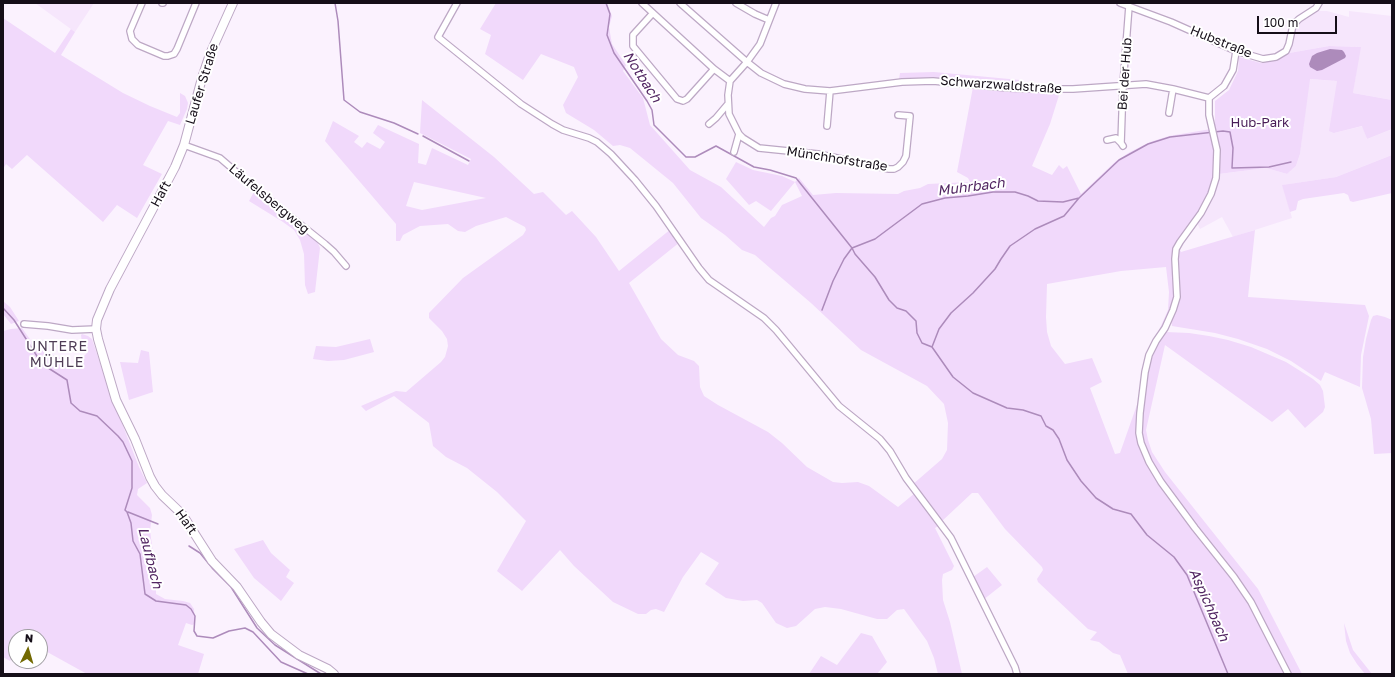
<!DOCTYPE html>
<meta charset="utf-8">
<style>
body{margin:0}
#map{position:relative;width:1395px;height:677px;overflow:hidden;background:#fbf2fe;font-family:"Golos Text",sans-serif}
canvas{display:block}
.frame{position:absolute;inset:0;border:4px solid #150e18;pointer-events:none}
.north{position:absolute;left:8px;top:629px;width:40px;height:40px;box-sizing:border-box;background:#fff;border:1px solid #a19fa3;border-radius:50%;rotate:5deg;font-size:11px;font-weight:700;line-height:16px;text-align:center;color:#150e18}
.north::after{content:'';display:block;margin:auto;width:14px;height:18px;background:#726901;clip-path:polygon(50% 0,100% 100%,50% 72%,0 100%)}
.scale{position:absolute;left:1257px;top:16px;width:80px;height:18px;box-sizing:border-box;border:2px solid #150e18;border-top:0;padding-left:5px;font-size:12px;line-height:14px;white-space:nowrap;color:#150e18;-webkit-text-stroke:3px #fff;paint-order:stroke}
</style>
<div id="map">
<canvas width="1395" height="677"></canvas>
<div class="frame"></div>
<div class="north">N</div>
<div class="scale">100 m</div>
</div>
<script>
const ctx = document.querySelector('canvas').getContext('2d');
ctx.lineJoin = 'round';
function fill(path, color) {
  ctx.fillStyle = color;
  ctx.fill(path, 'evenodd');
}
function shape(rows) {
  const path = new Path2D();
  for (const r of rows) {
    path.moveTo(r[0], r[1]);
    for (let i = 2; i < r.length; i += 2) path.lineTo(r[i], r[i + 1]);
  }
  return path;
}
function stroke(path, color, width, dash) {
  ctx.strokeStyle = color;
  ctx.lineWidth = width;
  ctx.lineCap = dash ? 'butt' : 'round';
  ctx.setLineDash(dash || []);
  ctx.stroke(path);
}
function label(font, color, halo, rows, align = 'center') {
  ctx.font = font + ' "Golos Text",sans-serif';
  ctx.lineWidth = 4;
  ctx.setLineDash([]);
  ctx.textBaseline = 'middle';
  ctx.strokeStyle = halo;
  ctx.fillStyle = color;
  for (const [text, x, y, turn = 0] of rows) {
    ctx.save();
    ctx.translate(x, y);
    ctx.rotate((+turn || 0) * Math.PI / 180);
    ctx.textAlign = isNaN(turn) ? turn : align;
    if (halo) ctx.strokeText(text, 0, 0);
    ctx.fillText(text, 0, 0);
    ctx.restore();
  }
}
fill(shape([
 [35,3,94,3,75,32],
 [1315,11,1327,11,1349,17,1349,11,1392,16,1392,100,1353,93,1360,47,1329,46,1289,53,1293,29,1297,21],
 [1309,79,1337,81,1334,133,1363,126,1367,139,1392,129,1392,155,1336,177,1283,185,1292,218,1233,237,1222,217,1200,229,1197,223,1215,189,1219,174,1266,168,1287,174,1296,166,1300,154]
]), '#f6e6fc');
fill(shape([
 [496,3,607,3,612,16,609,27,612,44,626,65,623,71,643,98,650,125,690,170,721,187,764,227,771,218,775,216,782,205,802,196,795,182,771,211,756,201,749,205,726,179,736,162,753,170,782,176,795,182,799,178,813,195,836,193,898,194,904,191,920,188,928,184,970,182,968,178,957,172,973,87,1005,90,1060,92,1050,124,1032,166,1052,175,1059,165,1063,169,1067,166,1081,194,1116,161,1130,152,1150,142,1169,136,1211,129,1215,145,1215,175,1213,183,1198,214,1178,242,1176,289,1173,306,1164,326,1152,346,1168,310,1169,292,1166,267,1121,271,1047,284,1046,317,1047,332,1051,346,1065,364,1092,358,1102,382,1090,388,1115,454,1120,453,1139,399,1137,422,1147,463,1248,601,1286,674,1128,674,1120,655,1113,653,1099,642,1090,640,1097,632,1088,629,1038,582,1037,579,1043,570,1042,567,1005,529,978,493,972,493,941,522,912,485,942,459,947,450,948,423,944,404,927,386,861,350,811,303,770,268,755,255,742,250,725,235,701,218,673,183,630,148,620,145,613,146,594,130,566,113,563,105,578,77,574,67,541,54,523,80,485,54,491,35,480,29],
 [3,18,55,53,71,29,75,32,61,55,123,93,150,106,177,117,180,113,180,93,185,96,188,103,187,109,180,125,168,121,143,165,162,174,137,218,117,205,103,222,27,155,12,169,6,164,3,169],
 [1329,46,1361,47,1353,93,1392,100,1392,129,1367,139,1362,126,1334,133,1329,131,1337,81,1310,79,1300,154,1296,166,1287,174,1266,168,1219,174,1220,151,1215,128,1215,101,1229,90,1238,71,1239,57,1261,63,1277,60,1289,53],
 [934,72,1020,80,1023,85,948,78,899,79,900,73],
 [422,100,494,157,534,194,543,192,566,215,572,211,596,237,619,271,671,229,680,242,629,283,661,339,678,355,694,361,699,366,700,387,704,396,718,405,768,432,782,443,807,467,833,482,842,483,858,482,869,486,898,507,915,493,940,525,935,528,954,566,952,570,943,574,942,580,943,600,950,622,962,674,938,674,934,658,927,641,904,609,897,610,887,619,877,619,841,609,825,607,815,609,796,626,787,628,776,623,762,603,757,600,743,601,726,598,705,584,719,563,701,552,683,577,664,612,656,609,651,610,646,614,638,614,613,602,574,566,560,550,522,591,497,571,526,521,497,492,467,468,446,457,433,446,429,423,394,396,366,411,361,406,396,391,406,392,441,362,445,357,448,346,447,339,442,331,429,318,429,313,463,278,523,235,526,230,525,227,506,217,476,226,465,232,458,231,448,224,420,226,403,235,400,241,396,241,396,224,325,141,333,121,359,136,354,142,362,148,367,142,380,149,385,142,373,133,378,125,419,144,418,163,426,165,432,148,468,165,471,159,420,133],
 [414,182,486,198,422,210,406,206],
 [1392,155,1392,193,1353,202,1350,201,1348,195,1344,193,1303,199,1298,201,1296,210,1290,212,1282,185,1336,177],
 [255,190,317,241,320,248,315,292,308,294,305,285,304,254,300,240,294,230,283,222,249,201],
 [1255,230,1248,297,1365,305,1369,316,1361,355,1360,387,1325,372,1321,381,1291,361,1267,349,1238,339,1215,333,1172,326,1171,321,1176,307,1177,257,1179,248,1181,252],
 [3,301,10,307,19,321,11,324,3,314],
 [1377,315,1385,317,1392,320,1392,453,1374,454,1371,419,1362,388,1363,357,1366,339,1371,320,1373,316],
 [22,328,34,345,47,353,59,357,71,366,75,365,87,353,87,350,82,344,81,335,82,334,88,336,92,339,109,390,139,467,147,483,138,489,137,495,150,508,152,515,150,531,156,573,156,594,165,599,183,601,190,603,194,609,195,624,192,625,186,623,178,645,204,654,198,674,87,674,40,648,40,637,16,637,16,651,10,661,3,657,3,331,11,329],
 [1166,332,1189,333,1209,336,1228,340,1251,347,1286,362,1313,379,1320,385,1323,391,1325,407,1323,412,1305,428,1288,409,1272,422,1165,345,1146,430,1148,440,1152,452,1165,472,1258,589,1302,674,1290,674,1259,613,1155,469,1143,441,1141,431,1142,417,1147,373,1156,347,1163,333],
 [370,339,374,352,344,360,328,361,313,359,316,346,336,347],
 [141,350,149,352,153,392,129,400,120,362,138,363],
 [263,540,271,553,290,570,286,577,294,583,281,601,254,578,234,549],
 [987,567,1002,585,983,600,973,577],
 [1344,623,1353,650,1372,674,1365,674,1357,664,1350,653,1346,641],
 [861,633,872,636,887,662,877,674,809,674,821,656,837,665]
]), '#f1d9fb');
fill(shape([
 [1330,49,1342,50,1344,52,1346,56,1345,58,1322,70,1317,71,1310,67,1309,64,1312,56,1317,53]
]), '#ad8bbb');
stroke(shape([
 [335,3,338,21,344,100,360,112,394,123,418,134],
 [606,3,610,14,607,35,614,53,647,101,652,110,654,125,686,157,695,157,716,146,754,167,770,170,796,178,852,248,855,254,875,277,889,300,897,308,906,311,916,321,917,333,922,343,932,347,953,377,973,393,1007,408,1023,410,1041,416,1046,426,1053,430,1059,439,1067,460,1081,481,1096,498,1113,509,1131,514,1147,535,1174,557,1187,575,1228,674],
 [423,136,469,161],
 [852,248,875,239,922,204,945,198,968,196,993,192,1015,192,1028,196,1038,201,1063,202,1079,198,1119,160,1148,144,1170,137,1223,131,1230,132,1233,148,1232,168,1269,167,1291,162],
 [3,308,14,320,42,364,67,380,71,403,80,411,97,416,118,436,123,442,132,461,132,488,125,510,127,512,131,523,133,541,140,554,145,594,156,601,186,605,191,609,195,616,194,631,197,636,213,638,229,631,245,628,253,632,281,662,308,674],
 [822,310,833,281,844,259,852,248],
 [932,347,939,329,951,313,973,293,995,269,1001,259,1010,246,1035,229,1064,216,1079,198],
 [128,512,158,524],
 [189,546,200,553,213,569,231,587,257,628,275,645,321,674]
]), '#ad8bbb', 1.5);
const street = shape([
 [142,3,130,31,132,39,138,45,164,56,168,56,174,54,177,49,196,3],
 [162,3,163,3],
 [457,3,438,37,521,104,552,124,563,130,589,138,597,142,611,154,635,180,656,206,699,268,709,280,764,318,776,330,839,406,880,439,890,451,906,478,951,538,1015,667,1017,674],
 [642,3,714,69,730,81],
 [680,3,747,62,761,73,784,84,805,89,830,91,902,82,933,81,1008,88,1036,89,1073,89,1146,84,1173,89,1209,98],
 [736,3,755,14,769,20],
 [776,3,760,44,747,62,730,81,728,95,729,114,739,134,743,138,759,148,818,154,889,169,894,169,898,167,903,162,906,156,910,116,898,115],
 [1120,3,1171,22,1236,51,1263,59,1276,57,1286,51,1289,44,1293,25,1299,19,1316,8,1319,3],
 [653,13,633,35,633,46,677,99,683,101,687,99,714,69],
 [1209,98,1209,115,1217,150,1216,178,1211,194,1201,213,1180,242,1176,249,1175,259,1177,297,1173,310,1165,328,1156,341,1149,355,1145,372,1140,413,1139,433,1141,443,1149,462,1161,482,1195,528,1234,577,1251,602,1288,674],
 [1209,98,1224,86,1233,70,1236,51],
 [1169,113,1173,89],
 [709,124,716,118,727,105],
 [827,126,830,91],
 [1107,140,1116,138,1121,143],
 [184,145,220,158,255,188,325,244,334,252,346,266],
 [1123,146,1121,143,1123,85,1129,6],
 [734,152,739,134],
 [24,324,48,326,72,330,96,329]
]);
const secondary = shape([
 [233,3,210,54,202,78,184,145,175,167,110,289,97,320,96,329,98,339,116,400,135,439,150,477,155,486,162,495,182,514,212,561,237,587,261,622,271,634,299,655,328,669,334,674]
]);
stroke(street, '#bda8c5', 8);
stroke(secondary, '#bda8c5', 10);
stroke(street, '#fff', 5.5);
stroke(secondary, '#fff', 8);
label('13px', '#150e18', '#fff', [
 ["Hubstraße",1221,42,22],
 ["Bei der Hub",1125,74,-86],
 ["Laufer Straße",202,84,-73],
 ["Schwarzwaldstraße",1001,85,4],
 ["Münchhofstraße",837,159,9],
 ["Haft",161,194,-61],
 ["Läufelsbergweg",269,199,40],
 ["Haft",186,522,55]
]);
label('13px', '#481c57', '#fff', [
 ["Hub-Park",1260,123]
]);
label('italic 14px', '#522662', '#fff', [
 ["Notbach",642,77,57],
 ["Muhrbach",971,187,-7],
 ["Laufbach",150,558,76],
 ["Aspichbach",1209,605,66]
]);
ctx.letterSpacing = '1px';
label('14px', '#4f3d56', '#fff', [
 ["UNTERE",57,347],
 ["MÜHLE",57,363]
]);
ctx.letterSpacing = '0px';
</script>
